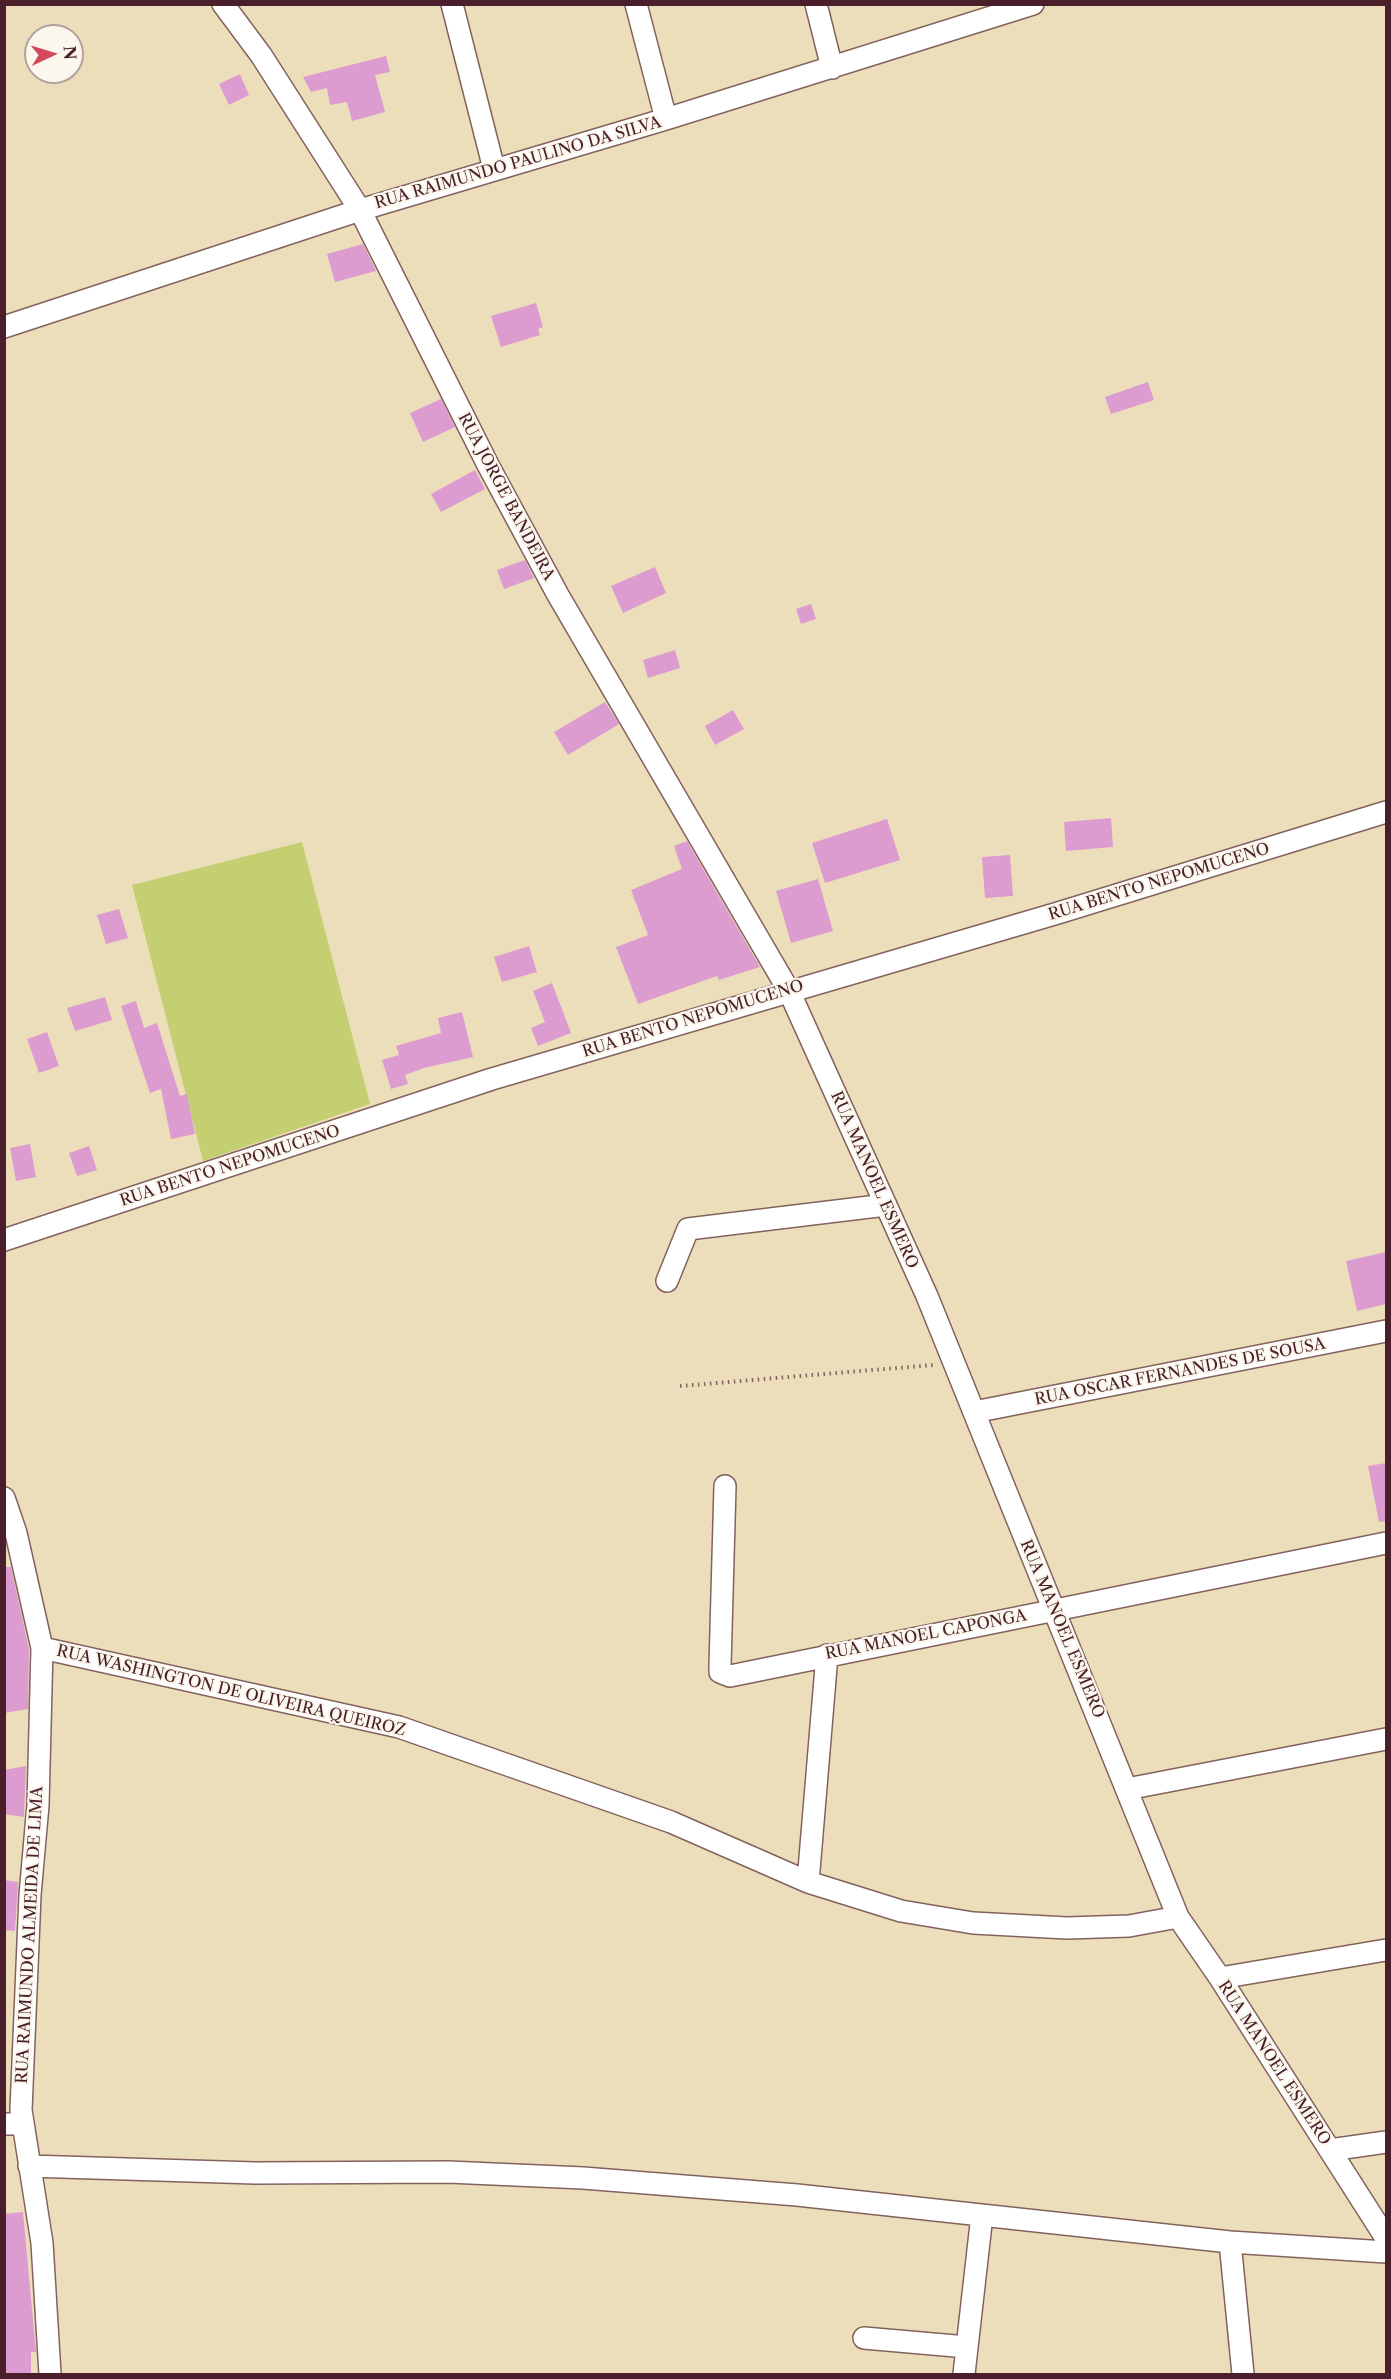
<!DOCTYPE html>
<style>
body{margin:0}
#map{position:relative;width:1391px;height:2379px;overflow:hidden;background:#eddebb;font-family:"Libre Caslon Text",serif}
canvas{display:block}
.frame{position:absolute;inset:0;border:6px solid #4a1f2b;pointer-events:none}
.north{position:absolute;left:24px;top:24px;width:60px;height:60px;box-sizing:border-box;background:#fbf7ec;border:2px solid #b4a19f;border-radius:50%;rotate:86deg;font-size:16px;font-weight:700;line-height:24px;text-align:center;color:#4a1f2b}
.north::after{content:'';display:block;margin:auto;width:21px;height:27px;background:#d1495b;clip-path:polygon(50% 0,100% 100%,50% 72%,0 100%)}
</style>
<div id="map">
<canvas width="1391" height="2379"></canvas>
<div class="frame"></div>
<div class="north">N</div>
</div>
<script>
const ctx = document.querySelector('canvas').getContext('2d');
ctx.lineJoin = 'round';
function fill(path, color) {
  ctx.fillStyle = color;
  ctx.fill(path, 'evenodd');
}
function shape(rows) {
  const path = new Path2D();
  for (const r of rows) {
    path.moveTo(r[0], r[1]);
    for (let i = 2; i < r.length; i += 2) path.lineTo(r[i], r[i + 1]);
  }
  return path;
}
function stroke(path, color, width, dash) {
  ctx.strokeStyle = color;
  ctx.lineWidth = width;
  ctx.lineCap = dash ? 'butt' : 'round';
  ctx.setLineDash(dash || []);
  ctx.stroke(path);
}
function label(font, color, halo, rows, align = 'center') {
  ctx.font = font + ' "Libre Caslon Text",serif';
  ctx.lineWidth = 4.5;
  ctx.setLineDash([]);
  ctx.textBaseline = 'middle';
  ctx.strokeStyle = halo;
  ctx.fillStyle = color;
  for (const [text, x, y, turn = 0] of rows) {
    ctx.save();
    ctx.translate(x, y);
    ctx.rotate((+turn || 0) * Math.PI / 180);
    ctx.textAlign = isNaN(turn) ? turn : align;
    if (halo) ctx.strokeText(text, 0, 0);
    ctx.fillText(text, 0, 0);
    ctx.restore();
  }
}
fill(shape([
 [302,842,370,1104,203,1161,132,885]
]), '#c3cf70');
fill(shape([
 [386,56,390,72,375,75,385,112,352,121,347,102,330,105,327,88,311,92,303,77],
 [240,74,249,95,229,105,219,84],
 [363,244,376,271,335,282,327,254],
 [536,303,543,327,538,329,540,335,501,347,491,316],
 [1148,382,1154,400,1111,414,1105,397],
 [441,399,455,427,423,442,410,413],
 [475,470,485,489,441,512,431,494],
 [525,560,534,578,504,589,497,570],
 [655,567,666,593,623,613,611,586],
 [811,604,816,619,801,624,796,609],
 [675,650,680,668,648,678,643,660],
 [605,702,619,724,568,755,554,732],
 [733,710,744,729,715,745,705,726],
 [1111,818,1113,847,1066,851,1064,822],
 [887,819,900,860,825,883,812,843],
 [687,841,760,967,719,980,717,976,638,1004,616,947,648,935,631,890,682,869,674,846],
 [1010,855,1013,896,985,898,982,857],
 [818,879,833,931,791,943,776,891],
 [119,909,128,938,106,944,97,915],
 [529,946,537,972,502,982,494,957],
 [552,983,571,1033,538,1046,531,1028,545,1022,533,991],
 [105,997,112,1020,75,1031,67,1008],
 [136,1001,144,1028,157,1023,180,1096,187,1094,195,1134,171,1139,161,1089,150,1093,121,1006],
 [462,1012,473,1057,424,1068,405,1075,408,1084,391,1089,382,1060,399,1055,396,1046,441,1033,438,1018],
 [47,1032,59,1066,39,1073,27,1039],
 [30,1144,36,1177,16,1181,10,1148],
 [89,1146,97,1170,77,1176,69,1153],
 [1386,1252,1386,1304,1357,1311,1346,1261],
 [1386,1463,1386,1521,1379,1522,1368,1466],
 [4,1567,11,1567,29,1649,28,1709,4,1713],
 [26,1766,24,1817,4,1814,4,1770],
 [4,1880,18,1882,15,1931,4,1930],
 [23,2212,36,2352,31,2352,31,2374,4,2374,4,2214]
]), '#dc9cd0');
const minor = shape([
 [223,4,261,55,360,210,488,465,558,595,789,991,927,1296,1178,1917,1220,1978,1386,2238],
 [452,4,494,169],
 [636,4,666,119],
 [816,4,832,68],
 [4,327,360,210,666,119,1033,4],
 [4,1240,492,1079,1058,913,1386,812],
 [667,1281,688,1229,886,1205],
 [974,1412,1386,1331],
 [725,1486,720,1666,720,1672,730,1676,1386,1543],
 [4,1498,16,1533,42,1648,38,1805,30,1895,21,2110,42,2243,50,2374],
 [42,1648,399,1727,671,1822,808,1882,901,1911,973,1923,1067,1928,1129,1926,1178,1917],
 [1127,1789,1386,1739],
 [808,1882,827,1655],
 [1220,1978,1386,1950],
 [4,2124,23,2124],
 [1330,2150,1386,2142],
 [29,2166,255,2173,448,2172,583,2178,797,2195,1230,2242,1386,2252],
 [1230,2242,1243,2374],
 [864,2338,967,2347],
 [964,2374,982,2215]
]);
stroke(minor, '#83625d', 24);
stroke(shape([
 [680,1386,933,1365]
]), '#83625d', 4, [1.5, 4.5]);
stroke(minor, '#fff', 21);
label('16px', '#4a1f2b', '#fbf7ec', [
 ["RUA RAIMUNDO PAULINO DA SILVA",518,163,-16],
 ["RUA JORGE BANDEIRA",506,497,62],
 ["RUA BENTO NEPOMUCENO",1159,882,-17],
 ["RUA BENTO NEPOMUCENO",693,1019,-17],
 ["RUA BENTO NEPOMUCENO",230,1166,-18],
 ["RUA MANOEL ESMERO",874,1180,66],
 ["RUA OSCAR FERNANDES DE SOUSA",1180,1372,-11],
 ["RUA MANOEL ESMERO",1062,1629,67],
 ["RUA MANOEL CAPONGA",926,1635,-11],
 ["RUA WASHINGTON DE OLIVEIRA QUEIROZ",231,1691,13],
 ["RUA RAIMUNDO ALMEIDA DE LIMA",30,1935,-87],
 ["RUA MANOEL ESMERO",1274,2063,57]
]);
</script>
